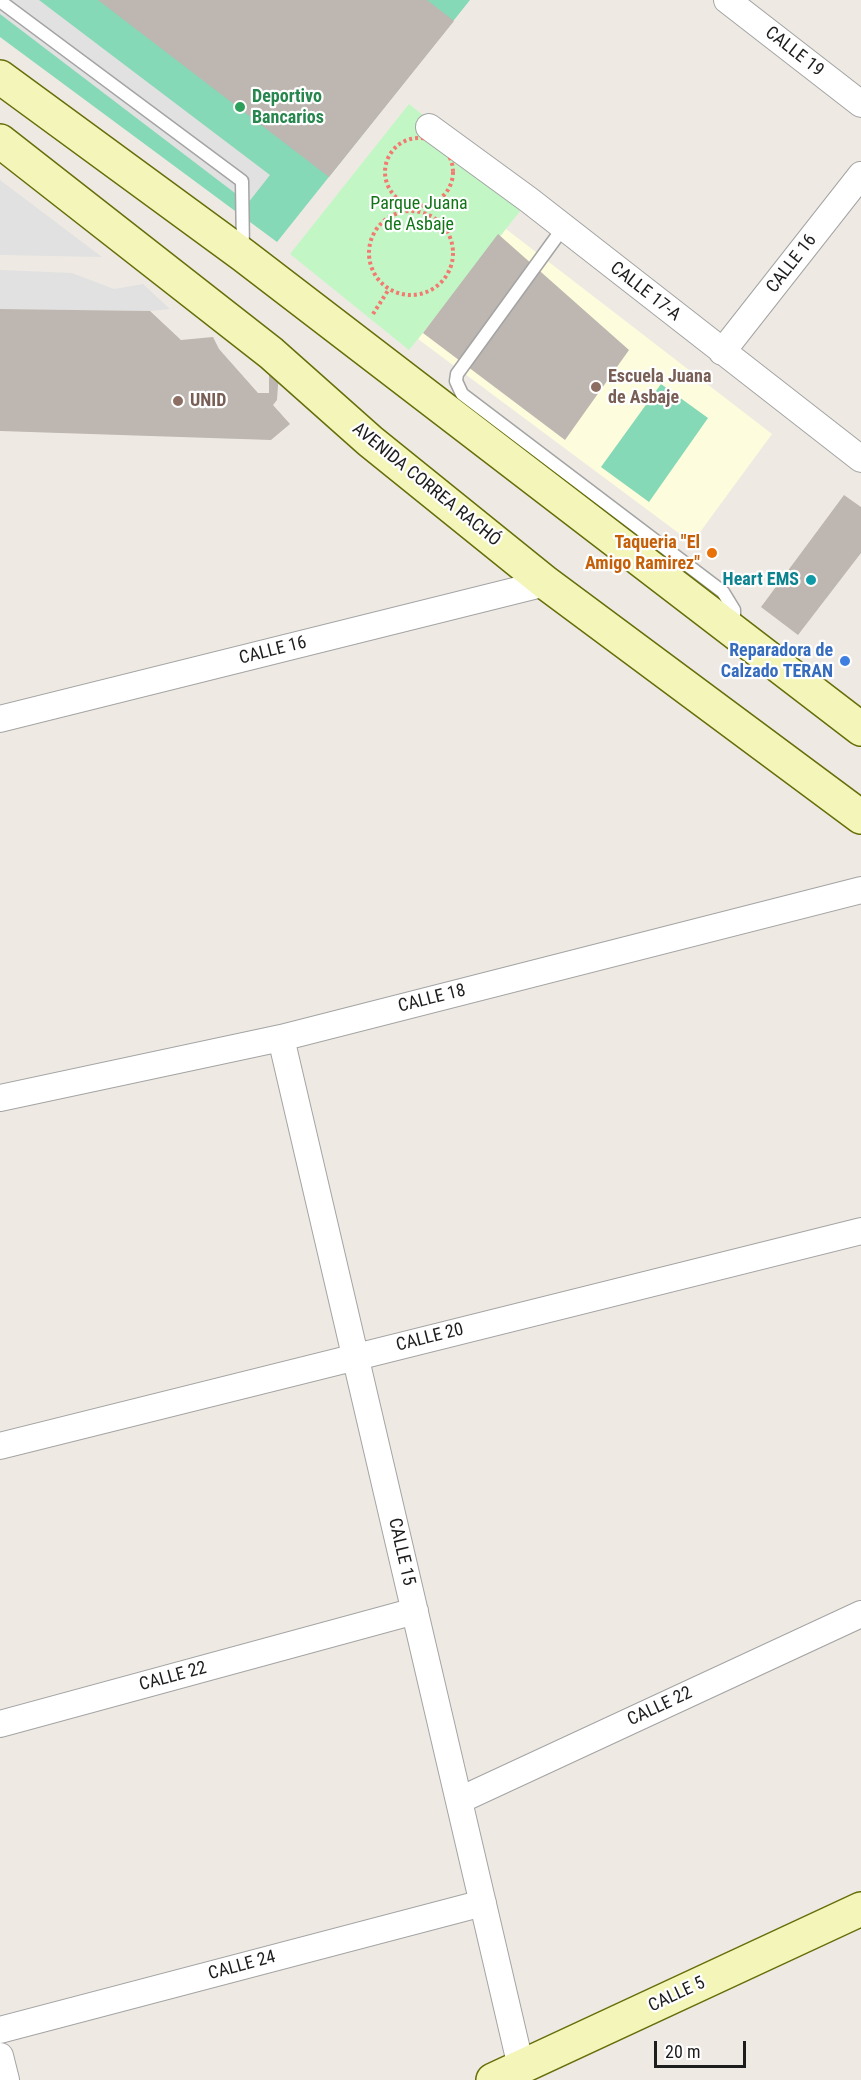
<!DOCTYPE html>
<meta charset="utf-8">
<style>
body{margin:0}
#map{position:relative;width:861px;height:2080px;overflow:hidden;background:#eeeae3;font-family:"Roboto Condensed",sans-serif}
canvas{display:block}
.scale{position:absolute;left:654px;top:2041px;width:92px;height:27px;box-sizing:border-box;border:3px solid #1d1d1d;border-top:0;padding-left:8px;font-size:18px;line-height:21px;white-space:nowrap;color:#1d1d1d;-webkit-text-stroke:4px #fff;paint-order:stroke}
</style>
<div id="map">
<canvas width="861" height="2080"></canvas>
<div class="scale">20 m</div>
</div>
<script>
const ctx = document.querySelector('canvas').getContext('2d');
ctx.lineJoin = 'round';
function fill(path, color) {
  ctx.fillStyle = color;
  ctx.fill(path, 'evenodd');
}
function shape(rows) {
  const path = new Path2D();
  for (const r of rows) {
    if (r.length === 3) {
      path.moveTo(r[0] + r[2], r[1]);
      path.arc(r[0], r[1], r[2], 0, 2 * Math.PI);
      continue;
    }
    path.moveTo(r[0], r[1]);
    for (let i = 2; i < r.length; i += 2) path.lineTo(r[i], r[i + 1]);
  }
  return path;
}
function stroke(path, color, width, dash) {
  ctx.strokeStyle = color;
  ctx.lineWidth = width;
  ctx.lineCap = dash ? 'butt' : 'round';
  ctx.setLineDash(dash || []);
  ctx.stroke(path);
}
function label(font, color, halo, rows, align = 'center') {
  ctx.font = font + ' "Roboto Condensed",sans-serif';
  ctx.lineWidth = 4.5;
  ctx.setLineDash([]);
  ctx.textBaseline = 'middle';
  ctx.strokeStyle = halo;
  ctx.fillStyle = color;
  for (const [text, x, y, turn = 0] of rows) {
    ctx.save();
    ctx.translate(x, y);
    ctx.rotate((+turn || 0) * Math.PI / 180);
    ctx.textAlign = isNaN(turn) ? turn : align;
    if (halo) ctx.strokeText(text, 0, 0);
    ctx.fillText(text, 0, 0);
    ctx.restore();
  }
}
fill(shape([
 [506,229,772,434,692,543,418,339]
]), '#fdfcdd');
fill(shape([
 [409,104,529,200,409,350,290,254]
]), '#c2f6c5');
fill(shape([
 [0,0,470,0,277,242,0,37],
 [661,384,708,418,649,502,601,467]
]), '#85d9b6');
fill(shape([
 [0,0,39,0,270,175,248,203,0,14],
 [0,180,102,257,0,255],
 [0,270,72,273,114,289,143,284,170,309,150,311,0,309]
]), '#e1e1e1');
fill(shape([
 [98,0,427,0,454,21,329,177],
 [498,234,629,350,565,440,423,333],
 [0,309,150,311,181,340,213,337,219,349,258,393,269,393,269,374,279,371,277,400,273,405,290,424,271,440,0,431],
 [844,495,861,507,861,553,798,635,761,607]
]), '#beb6b0');
const lane = shape([
 [0,1,242,181,243,250],
 [563,228,457,374,456,381,462,394,723,592,734,610,734,625]
]);
const street = shape([
 [727,0,861,104],
 [429,127,529,200,861,459],
 [722,352,861,175],
 [0,719,546,583],
 [281,1038,521,2067],
 [0,1098,281,1038,861,890],
 [0,1446,861,1231],
 [0,1724,415,1611],
 [460,1800,861,1614],
 [0,2030,483,1903],
 [0,2056,6,2080]
]);
const secondary = shape([
 [0,77,243,255,861,729],
 [0,141,271,353,370,441,546,583,861,817],
 [493,2080,861,1909]
]);
stroke(lane, '#a4a4a4', 15);
stroke(street, '#a4a4a4', 28);
stroke(secondary, '#666e0a', 36);
stroke(shape([
 [419,172,34],
 [411,253,42],
 [373,314,389,289]
]), '#f27a70', 4, [3, 3]);
stroke(lane, '#fff', 12);
stroke(street, '#fff', 26);
stroke(secondary, '#f4f6b9', 33);
for (const [x, y, r, color] of [
 [240,107,6,"#2e9e5b"],
 [596,387,6,"#8d6e63"],
 [178,401,6,"#8d6e63"],
 [712,553,6,"#e8710a"],
 [811,580,6,"#0f9aa8"],
 [845,661,6,"#3f7fe0"]
]) {
  const dot = new Path2D();
  dot.arc(x, y, r, 0, 2 * Math.PI);
  ctx.fillStyle = color;
  ctx.fill(dot);
  stroke(dot, '#fff', 2);
}
label('18px', '#1d1d1d', '#fff', [
 ["CALLE 19",794,52,38],
 ["CALLE 16",792,264,-52],
 ["CALLE 17-A",645,292,38],
 ["AVENIDA CORREA RACHÓ",426,485,39],
 ["CALLE 16",273,651,-14],
 ["CALLE 18",432,999,-14],
 ["CALLE 20",430,1338,-14],
 ["CALLE 15",401,1552,77],
 ["CALLE 22",173,1677,-15],
 ["CALLE 22",660,1707,-25],
 ["CALLE 24",242,1966,-15],
 ["CALLE 5",677,1995,-25]
]);
label('bold 18px', '#27864d', '#fff', [
 ["Deportivo",252,97],
 ["Bancarios",252,118]
], 'left');
label('18px', '#117517', '#fff', [
 ["Parque Juana",419,204],
 ["de Asbaje",419,225]
]);
label('bold 18px', '#785e54', '#fff', [
 ["Escuela Juana",608,377],
 ["de Asbaje",608,398],
 ["UNID",190,401]
], 'left');
label('bold 18px', '#c56008', '#fff', [
 ["Taqueria \"El",700,543],
 ["Amigo Ramirez\"",700,564]
], 'right');
label('bold 18px', '#0d838f', '#fff', [
 ["Heart EMS",799,580]
], 'right');
label('bold 18px', '#366cbe', '#fff', [
 ["Reparadora de",833,651],
 ["Calzado TERAN",833,672]
], 'right');
</script>
